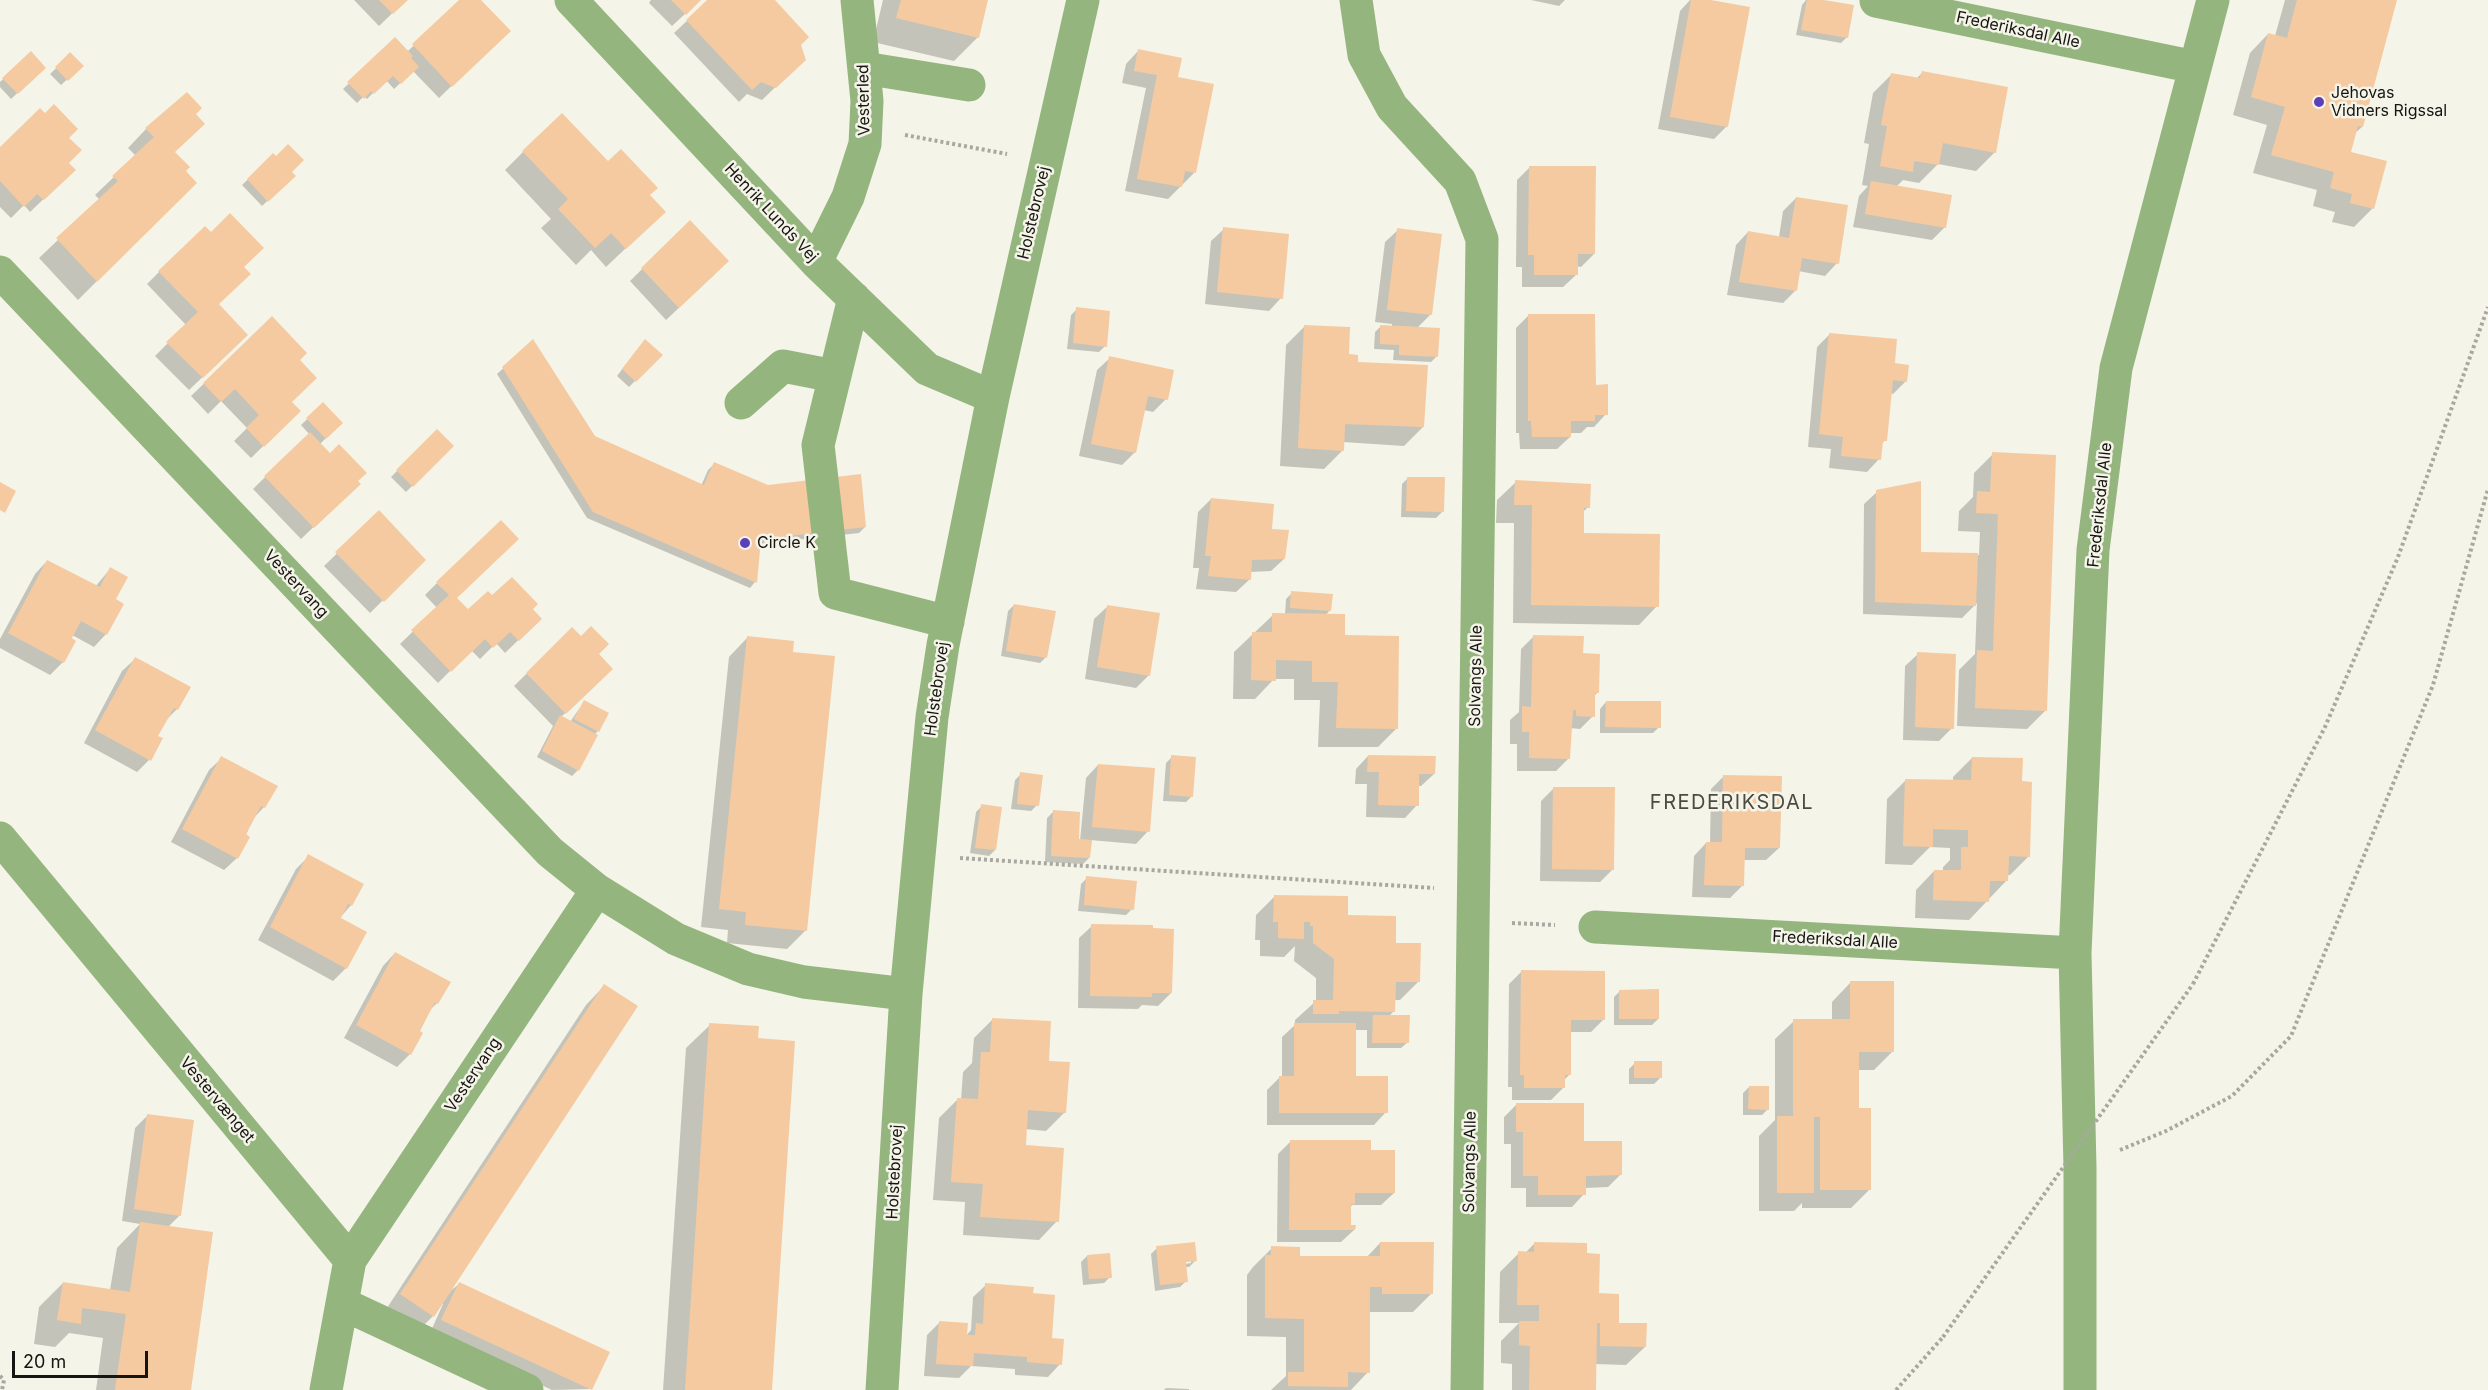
<!DOCTYPE html>
<meta charset="utf-8">
<style>
body{margin:0}
#map{position:relative;width:2488px;height:1390px;overflow:hidden;background:#f5f4e9;font-family:Inter,sans-serif}
canvas{display:block}
.scale{position:absolute;left:12px;top:1351px;width:136px;height:27px;box-sizing:border-box;border:3px solid #161512;border-top:0;padding-left:8px;font-size:18px;line-height:21px;white-space:nowrap;color:#161512;-webkit-text-stroke:4px #f5f4e9;paint-order:stroke}
</style>
<div id="map">
<canvas width="2488" height="1390"></canvas>
<div class="scale">20 m</div>
</div>
<script>
const ctx = document.querySelector('canvas').getContext('2d');
ctx.lineJoin = 'round';
function fill(path, color) {
  ctx.fillStyle = color;
  ctx.fill(path, 'evenodd');
}
function shape(rows) {
  const path = new Path2D();
  for (const r of rows) {
    path.moveTo(r[0], r[1]);
    for (let i = 2; i < r.length; i += 2) path.lineTo(r[i], r[i + 1]);
  }
  return path;
}
function stroke(path, color, width, dash) {
  ctx.strokeStyle = color;
  ctx.lineWidth = width;
  ctx.lineCap = dash ? 'butt' : 'round';
  ctx.setLineDash(dash || []);
  ctx.stroke(path);
}
function label(font, color, halo, rows, align = 'center') {
  ctx.font = font + ' Inter,sans-serif';
  ctx.lineWidth = 5;
  ctx.setLineDash([]);
  ctx.textBaseline = 'middle';
  ctx.strokeStyle = halo;
  ctx.fillStyle = color;
  for (const [text, x, y, turn = 0] of rows) {
    ctx.save();
    ctx.translate(x, y);
    ctx.rotate((+turn || 0) * Math.PI / 180);
    ctx.textAlign = isNaN(turn) ? turn : align;
    if (halo) ctx.strokeText(text, 0, 0);
    ctx.fillText(text, 0, 0);
    ctx.restore();
  }
}
fill(shape([
 [354,0,406,0,379,26],
 [461,0,479,0,496,43,439,98,413,71,394,89,386,80,367,99,364,96,357,103,343,89,395,39,407,52],
 [651,0,700,0,672,26,649,3],
 [709,0,773,0,800,45,791,72,762,100,747,94,739,102,674,33],
 [883,0,987,0,978,37,954,61,873,42],
 [1531,0,1565,0,1559,6],
 [1690,0,1703,0,1727,126,1714,139,1658,129,1680,11],
 [1806,0,1816,0,1847,37,1841,43,1796,35,1802,5],
 [2285,0,2396,0,2362,127,2355,133,2350,153,2385,162,2372,209,2354,227,2332,222,2335,212,2313,206,2317,190,2253,173,2267,125,2233,115,2250,53,2268,34,2275,36],
 [1138,51,1176,78,1194,173,1168,199,1125,191,1146,88,1122,83,1126,64],
 [31,53,44,68,11,99,0,87,0,82],
 [70,55,82,66,61,85,50,74],
 [1922,73,1995,152,1976,171,1938,164,1919,183,1903,180,1896,187,1945,227,1932,240,1853,227,1859,196,1868,186,1862,185,1869,144,1864,143,1873,93,1892,74,1916,79],
 [194,114,174,152,184,171,195,183,78,300,39,258,100,200,95,195,136,156,128,148,146,129],
 [67,138,67,163,74,170,30,212,24,205,11,218,0,207,0,149],
 [523,152,608,164,648,195,645,230,606,267,591,250,576,265,541,228,551,219,505,170],
 [273,155,293,176,262,206,242,185],
 [1529,168,1594,254,1581,267,1576,266,1576,275,1563,287,1522,287,1522,267,1516,267,1517,180],
 [1796,198,1837,263,1825,276,1798,271,1795,291,1783,303,1727,295,1736,245,1748,232,1779,237,1783,211],
 [690,222,715,274,666,320,630,281],
 [1224,229,1281,298,1269,311,1205,304,1211,241],
 [1398,230,1430,315,1417,328,1437,356,1431,362,1393,360,1394,350,1374,349,1375,332,1381,326,1392,327,1392,324,1375,322,1385,242],
 [243,267,217,304,233,348,189,390,155,356,186,325,147,284,159,272],
 [1077,309,1105,346,1099,352,1067,349,1071,315],
 [1529,315,1594,386,1606,414,1594,427,1587,427,1581,433,1570,433,1570,437,1557,449,1520,449,1519,433,1516,433,1516,328],
 [272,318,297,360,290,402,299,411,251,458,234,441,247,428,221,401,208,414,191,396],
 [1305,326,1347,355,1423,427,1404,446,1343,442,1343,450,1324,469,1280,466,1286,345],
 [1830,334,1893,365,1906,381,1893,394,1890,393,1885,440,1881,445,1879,459,1867,472,1829,468,1831,449,1808,447,1817,347],
 [533,341,594,438,701,486,708,470,714,464,865,527,859,533,759,544,755,582,750,588,587,518,497,374],
 [639,347,661,355,629,387,617,376],
 [1110,358,1166,399,1153,412,1144,410,1135,452,1122,465,1079,456,1097,370],
 [323,404,341,423,320,444,356,481,346,496,301,539,253,489,309,434,301,425],
 [437,431,452,446,406,492,391,477],
 [1993,454,2046,710,2027,729,1957,726,1959,670,1975,654,1977,603,1962,618,1863,614,1864,504,1877,492,1919,554,1979,555,1980,532,1958,531,1959,511,1973,497,1974,473],
 [1408,478,1442,512,1436,518,1401,517,1402,484],
 [1516,482,1588,507,1582,513,1582,535,1657,606,1639,625,1513,623,1514,523,1496,523,1497,500],
 [1211,499,1270,530,1284,559,1271,571,1250,572,1249,580,1236,592,1196,589,1199,568,1193,568,1198,512],
 [379,513,424,560,370,613,324,566],
 [47,561,95,587,110,569,114,600,106,634,94,647,72,635,63,662,50,675,0,648,0,639,35,574],
 [437,583,468,611,492,597,531,609,540,619,505,653,496,643,480,659,471,650,438,683,400,644,437,608,425,595],
 [1292,593,1330,610,1325,616,1344,637,1396,729,1378,747,1318,747,1320,700,1294,700,1294,679,1274,679,1255,699,1233,699,1234,652,1273,615,1285,615,1286,599],
 [1014,605,1046,657,1040,663,1001,656,1008,611],
 [1107,607,1149,675,1136,688,1085,679,1094,619],
 [572,629,611,669,561,717,570,722,584,702,598,731,594,735,578,770,572,776,537,757,553,726,514,686],
 [1534,636,1582,655,1598,692,1594,696,1593,716,1580,729,1570,728,1569,758,1556,771,1517,771,1517,744,1510,744,1510,720,1519,712,1521,649],
 [747,638,806,930,787,949,727,943,728,930,701,927,729,657],
 [1918,654,1952,728,1939,741,1903,740,1905,666],
 [135,659,189,687,177,709,165,721,156,737,149,760,137,772,84,743,122,671],
 [1606,702,1659,727,1653,733,1600,733,1600,709],
 [1368,756,1434,774,1421,786,1418,786,1417,805,1405,818,1366,817,1367,784,1355,784,1356,769],
 [1172,757,1192,796,1186,802,1163,801,1166,763],
 [222,758,264,807,252,820,237,858,224,870,171,842,209,770],
 [1972,758,2029,856,2010,875,2007,875,2007,880,1969,920,1915,918,1916,890,1934,871,1943,871,1943,867,1950,860,1950,848,1930,847,1912,865,1885,864,1887,799,1906,780,1953,781,1953,777],
 [1098,765,1148,831,1136,844,1090,840,1089,858,1083,864,1045,862,1047,818,1053,812,1077,841,1080,841,1086,778],
 [1021,774,1037,805,1031,811,1011,809,1015,780],
 [1724,776,1779,848,1766,860,1743,860,1743,885,1730,898,1692,897,1694,856,1706,843,1710,843,1711,789],
 [1554,788,1613,869,1600,882,1540,881,1541,801],
 [982,806,995,850,989,856,970,853,976,812],
 [309,856,351,905,339,919,346,968,333,981,258,940,296,869],
 [1087,878,1132,909,1126,915,1078,911,1081,884],
 [1274,897,1347,917,1394,944,1419,981,1400,1000,1394,1000,1393,1012,1388,1017,1408,1042,1401,1048,1367,1048,1367,1030,1355,1030,1355,1078,1386,1112,1374,1125,1267,1125,1267,1090,1280,1077,1282,1077,1282,1037,1295,1025,1295,1020,1316,1001,1316,978,1294,961,1295,946,1284,957,1260,956,1260,940,1255,940,1256,915],
 [1092,926,1171,993,1158,1006,1142,1005,1138,1009,1078,1008,1079,938],
 [395,953,437,1003,427,1013,410,1054,397,1067,344,1038,383,966],
 [1522,971,1603,1020,1591,1032,1570,1032,1569,1075,1563,1081,1563,1088,1551,1100,1512,1100,1512,1087,1508,1087,1509,984],
 [1850,983,1892,1052,1874,1070,1857,1070,1857,1109,1870,1189,1851,1208,1802,1208,1802,1203,1794,1211,1759,1211,1759,1136,1775,1120,1775,1039,1794,1021,1832,1020,1832,1002],
 [604,986,448,1293,459,1284,591,1389,552,1390,430,1333,443,1304,442,1303,433,1316,415,1334,383,1314,586,1005],
 [1620,991,1658,1019,1652,1025,1614,1025,1614,997],
 [993,1019,1047,1063,1065,1112,1046,1131,1025,1129,1024,1147,1057,1221,1039,1240,963,1235,965,1202,933,1200,939,1118,958,1099,961,1100,963,1072,972,1063,974,1038],
 [710,1025,770,1390,663,1390,686,1048],
 [1635,1063,1660,1078,1654,1084,1629,1084,1629,1069],
 [1749,1087,1768,1109,1762,1115,1743,1115,1743,1093],
 [1516,1105,1583,1142,1621,1174,1608,1187,1585,1188,1584,1194,1572,1207,1526,1207,1526,1188,1511,1188,1511,1144,1504,1144,1504,1117],
 [148,1115,180,1215,167,1228,189,1390,96,1390,103,1338,69,1333,55,1347,34,1344,39,1307,63,1283,110,1290,117,1248,140,1224,122,1221,135,1128],
 [1290,1142,1370,1151,1394,1193,1381,1205,1352,1205,1350,1208,1349,1226,1354,1230,1341,1242,1277,1242,1278,1154],
 [1380,1243,1432,1293,1413,1312,1369,1312,1368,1372,1351,1390,1271,1390,1286,1376,1286,1337,1247,1336,1247,1275,1253,1267,1272,1248,1298,1257,1366,1258],
 [1534,1244,1585,1255,1597,1295,1617,1324,1645,1347,1626,1365,1595,1364,1594,1390,1512,1390,1512,1364,1501,1363,1501,1341,1519,1323,1499,1323,1500,1272,1519,1253,1525,1253],
 [1157,1248,1195,1261,1189,1267,1185,1267,1186,1281,1180,1287,1155,1291,1151,1254],
 [1191,1260,1191,1263,1178,1265,1178,1262],
 [1087,1256,1110,1277,1104,1283,1083,1285,1081,1262],
 [986,1285,1031,1294,1060,1364,1048,1377,1015,1375,1015,1369,971,1366,959,1378,924,1376,927,1335,940,1322,966,1336,971,1330,973,1297],
 [1166,1388,1189,1389,1189,1390,1164,1390]
]), '#0003');
fill(shape([
 [379,0,408,0,393,14],
 [459,0,481,0,511,31,452,87,412,44],
 [671,0,701,0,686,15],
 [707,0,775,0,809,37,801,45,806,60,776,88,761,82,752,90,686,20],
 [901,0,988,0,979,38,896,18],
 [1691,0,1711,0,1750,7,1728,127,1670,117],
 [1807,0,1824,0,1854,5,1848,38,1801,30],
 [2297,0,2397,0,2363,127,2358,126,2351,152,2387,161,2374,209,2350,203,2352,194,2330,188,2334,172,2271,155,2285,107,2251,97,2268,33,2287,38],
 [395,37,413,56,411,58,419,67,401,84,393,76,374,94,371,91,364,99,347,82],
 [1138,49,1182,58,1178,77,1214,84,1196,173,1185,171,1182,187,1137,179,1157,75,1134,71],
 [31,51,46,68,18,94,2,78],
 [70,52,84,66,68,81,55,67],
 [1922,71,2008,87,1996,153,1943,143,1939,165,1914,161,1913,172,1880,166,1887,126,1881,125,1891,73,1920,78],
 [187,92,202,108,196,114,205,124,175,152,190,167,186,171,197,183,97,282,56,238,118,181,112,176,154,137,145,128],
 [54,104,78,129,69,138,82,150,69,163,76,170,44,200,37,194,24,207,0,181,0,147,40,108,45,113],
 [562,113,608,161,621,149,658,188,650,195,666,212,626,249,611,233,595,248,558,209,568,199,522,151],
 [288,144,304,160,292,172,296,176,268,202,247,179,273,153,276,156],
 [1529,166,1596,166,1595,254,1578,254,1578,275,1534,275,1534,255,1528,255],
 [1871,181,1952,195,1946,228,1865,214],
 [1796,197,1848,205,1839,264,1802,258,1797,291,1739,282,1748,231,1789,238],
 [230,213,264,248,244,267,251,274,219,304,248,335,203,378,166,342,198,312,158,271,205,226,211,232],
 [690,220,729,261,679,308,641,268],
 [1223,227,1289,234,1283,299,1217,292],
 [1397,228,1442,234,1432,315,1387,310],
 [1076,307,1110,311,1107,347,1073,343],
 [1528,314,1595,314,1596,385,1608,384,1608,415,1595,415,1595,421,1571,421,1571,437,1532,437,1531,421,1528,421],
 [272,316,307,353,300,360,317,378,292,402,301,411,264,447,246,428,259,415,235,389,221,402,203,383],
 [1304,325,1350,327,1349,354,1358,355,1358,362,1428,365,1424,427,1345,424,1344,451,1298,448],
 [1380,325,1440,328,1438,357,1399,355,1399,345,1380,344],
 [1829,333,1897,339,1895,363,1909,365,1907,382,1893,380,1887,441,1883,441,1881,460,1841,456,1843,437,1819,434],
 [533,339,595,436,704,485,714,462,768,485,861,474,866,527,761,539,757,583,593,512,502,367],
 [645,339,663,355,636,382,622,369],
 [1109,356,1174,370,1168,400,1148,396,1136,453,1091,444],
 [323,402,343,423,326,439,306,418],
 [437,429,454,446,413,487,396,470],
 [310,432,330,453,339,444,367,473,358,481,361,484,314,528,264,476],
 [1992,452,2056,455,2047,711,1975,708,1977,650,1993,651,1998,514,1976,513,1977,491,1990,492],
 [1407,477,1445,477,1444,512,1406,511],
 [1515,480,1591,484,1590,508,1584,508,1584,533,1660,534,1659,607,1531,605,1532,505,1514,505],
 [1921,481,1921,552,1978,553,1976,606,1875,602,1876,490],
 [0,482,16,491,5,513,0,510],
 [1211,498,1274,504,1272,529,1289,530,1285,559,1252,560,1251,580,1208,576,1211,556,1205,556],
 [379,510,426,560,384,602,335,552],
 [501,520,519,539,457,598,468,609,488,591,492,595,512,577,538,604,533,609,542,619,519,641,510,632,493,648,485,639,451,672,411,630,449,595,436,582],
 [47,560,100,587,110,567,128,577,116,599,124,604,107,635,81,621,72,638,76,641,64,663,8,633],
 [1291,591,1333,594,1331,611,1290,608],
 [1014,604,1056,611,1047,658,1006,651],
 [1107,605,1160,613,1150,676,1097,667],
 [1272,613,1345,614,1345,635,1399,636,1398,729,1336,728,1338,682,1312,682,1312,661,1276,660,1276,681,1251,680,1252,632,1272,632],
 [591,626,609,644,599,654,613,669,566,714,526,673,572,627,581,636],
 [1533,635,1584,636,1583,653,1600,654,1599,693,1595,693,1595,717,1576,716,1576,710,1573,710,1570,759,1529,758,1529,732,1522,732,1522,706,1531,707],
 [747,636,794,641,793,652,835,656,807,931,745,925,746,912,719,909],
 [1917,652,1956,654,1954,729,1915,727],
 [135,657,191,687,178,710,174,708,158,736,163,738,151,761,95,730],
 [584,700,609,713,599,732,574,719],
 [1606,701,1661,701,1661,728,1605,727],
 [560,715,598,735,579,771,542,751],
 [1171,755,1196,757,1193,797,1169,795],
 [1368,755,1436,756,1435,774,1419,774,1419,806,1378,805,1379,772,1367,772],
 [221,756,278,786,265,808,261,806,252,823,246,834,250,837,238,859,182,829],
 [1972,757,2023,758,2022,781,2032,782,2030,857,2009,856,2008,881,1990,881,1989,902,1933,900,1934,870,1961,870,1961,847,1968,847,1968,830,1933,829,1933,847,1903,846,1905,779,1971,780],
 [1098,764,1155,768,1150,832,1092,827],
 [1020,772,1043,775,1039,806,1017,804],
 [1723,775,1782,776,1780,848,1745,848,1744,886,1704,885,1706,842,1722,842],
 [1553,787,1615,787,1614,870,1552,869],
 [981,804,1002,807,996,850,975,848],
 [1053,810,1080,812,1079,839,1092,840,1090,858,1051,856],
 [308,854,364,884,352,906,348,904,341,918,367,932,347,969,270,927],
 [1086,876,1137,881,1134,910,1084,905],
 [1274,895,1348,896,1348,915,1396,916,1396,943,1421,943,1420,982,1396,982,1395,1012,1339,1011,1339,1014,1313,1014,1313,1000,1333,1000,1334,959,1313,943,1313,926,1310,926,1310,922,1304,922,1304,939,1278,938,1278,922,1273,922],
 [1091,924,1153,925,1153,928,1174,929,1172,993,1152,993,1152,997,1090,996],
 [395,952,451,982,438,1004,435,1002,420,1031,423,1033,411,1055,356,1025],
 [1521,970,1605,971,1605,1020,1571,1020,1571,1075,1565,1075,1565,1088,1524,1088,1524,1075,1520,1075],
 [1850,981,1894,981,1894,1052,1859,1052,1859,1108,1871,1108,1871,1190,1820,1190,1820,1117,1814,1117,1814,1193,1777,1193,1777,1116,1793,1116,1793,1019,1850,1019],
 [604,984,638,1006,434,1317,400,1294],
 [1659,989,1659,1019,1619,1019,1619,990],
 [1373,1015,1410,1015,1409,1043,1372,1043],
 [992,1018,1051,1021,1049,1061,1070,1062,1066,1113,1028,1110,1026,1145,1064,1148,1059,1222,980,1217,983,1184,951,1182,957,1098,978,1099,981,1052,990,1052],
 [709,1023,759,1026,758,1038,795,1041,772,1390,685,1390],
 [1294,1023,1356,1023,1356,1076,1388,1076,1388,1113,1279,1113,1279,1076,1294,1076],
 [1634,1061,1662,1061,1662,1078,1634,1078],
 [1749,1086,1769,1086,1769,1110,1748,1109],
 [1516,1103,1584,1103,1584,1141,1622,1141,1622,1175,1586,1176,1586,1195,1538,1195,1538,1176,1523,1176,1523,1132,1516,1132],
 [147,1114,194,1120,181,1216,134,1209],
 [1290,1140,1371,1140,1371,1150,1395,1150,1395,1193,1355,1193,1355,1204,1351,1204,1351,1225,1356,1225,1355,1230,1289,1230],
 [140,1222,213,1232,191,1390,115,1390,126,1314,82,1308,81,1324,57,1320,63,1282,130,1292],
 [1195,1242,1197,1261,1186,1262,1188,1282,1160,1285,1156,1246],
 [1380,1242,1434,1242,1433,1294,1382,1294,1382,1287,1370,1287,1370,1373,1348,1372,1348,1387,1288,1386,1288,1372,1304,1372,1304,1319,1265,1318,1265,1255,1271,1255,1271,1246,1300,1247,1300,1256,1380,1256],
 [1534,1242,1587,1243,1587,1253,1600,1254,1599,1293,1619,1294,1619,1323,1647,1323,1646,1347,1600,1346,1600,1323,1597,1323,1596,1390,1529,1390,1530,1346,1519,1345,1519,1321,1539,1321,1539,1305,1517,1305,1518,1251,1534,1252],
 [1110,1253,1112,1278,1089,1279,1087,1255],
 [459,1282,610,1352,592,1390,441,1320],
 [985,1283,1034,1287,1033,1293,1055,1295,1052,1338,1064,1339,1062,1365,1027,1362,1027,1357,974,1353,973,1366,936,1364,939,1321,968,1323,967,1335,975,1335,976,1323,983,1324]
]), '#f6caa0');
stroke(shape([
 [905,135,1007,154],
 [960,858,1434,888],
 [1512,923,1555,925],
 [2193,984,2325,727,2398,557,2488,307],
 [2120,1150,2166,1131,2232,1096,2291,1036,2433,685,2488,489],
 [0,1376,4,1380,2,1390],
 [1896,1390,1943,1337]
]), '#a9a8a0', 4, [3, 3]);
stroke(shape([
 [571,0,816,262,927,369,993,397],
 [1356,0,1364,55,1392,107,1460,181,1482,239,1467,1390],
 [1876,1,2195,67],
 [864,68,969,85],
 [816,262,848,197,865,144,867,101,857,0],
 [0,272,550,852,597,890,676,939,748,969,804,982,906,994],
 [854,298,818,445,835,593,948,622],
 [741,403,783,366,834,376],
 [0,838,350,1260],
 [1595,927,2075,953],
 [343,1304,527,1390],
 [326,1390,350,1260,597,890],
 [882,1390,906,994,932,717,943,645,993,397,1083,0],
 [2080,1390,2080,1168,2075,953,2093,550,2116,368,2213,0]
]), '#95b57f', 33);
stroke(shape([
 [1943,1337,2193,984]
]), '#a9a8a0', 4, [3, 3]);
for (const [x, y, r, color] of [
 [2319,102,6,"#5e3fb7"],
 [745,543,6,"#5e3fb7"]
]) {
  const dot = new Path2D();
  dot.arc(x, y, r, 0, 2 * Math.PI);
  ctx.fillStyle = color;
  ctx.fill(dot);
  stroke(dot, '#f5f4e9', 2);
}
label('16px', '#161512', '#f5f4e9', [
 ["Frederiksdal Alle",2018,30,12],
 ["Vesterled",864,100,-91],
 ["Henrik Lunds Vej",771,213,47],
 ["Holstebrovej",1034,213,-77],
 ["Frederiksdal Alle",2100,505,-84],
 ["Vestervang",296,584,47],
 ["Solvangs Alle",1476,676,-89],
 ["Holstebrovej",937,689,-82],
 ["Frederiksdal Alle",1835,940,3],
 ["Vestervang",473,1075,-56],
 ["Vestervænget",217,1100,50],
 ["Solvangs Alle",1470,1162,-89],
 ["Holstebrovej",895,1172,-87]
]);
label('16px', '#161512', '#f5f4e9', [
 ["Jehovas",2331,93],
 ["Vidners Rigssal",2331,111],
 ["Circle K",757,543]
], 'left');
ctx.letterSpacing = '1.5px';
label('20px', '#4c4b42', '#f5f4e9', [
 ["FREDERIKSDAL",1732,803]
]);
ctx.letterSpacing = '0px';
</script>
